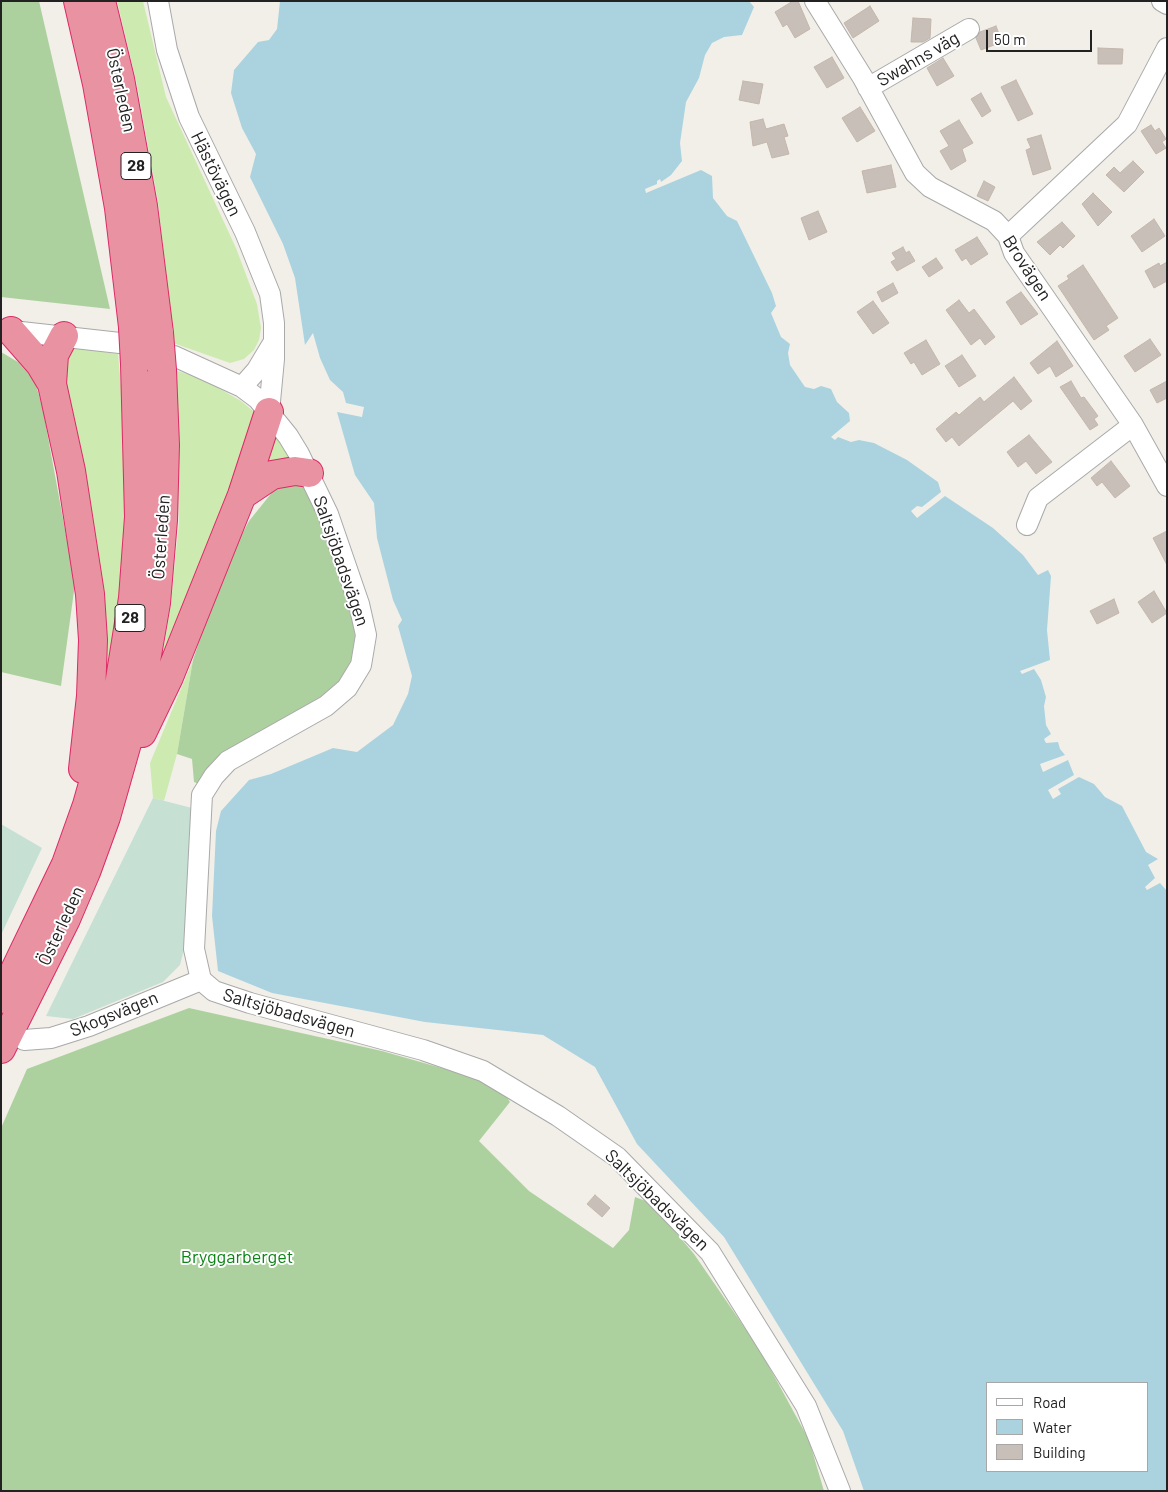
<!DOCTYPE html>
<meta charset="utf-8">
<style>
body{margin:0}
#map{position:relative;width:1168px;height:1492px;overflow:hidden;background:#f2efe9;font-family:Barlow,sans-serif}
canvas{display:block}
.frame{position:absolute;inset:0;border:2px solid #222;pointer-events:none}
.legend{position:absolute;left:986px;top:1382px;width:162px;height:90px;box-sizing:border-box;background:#fff;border:1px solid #a7a7a7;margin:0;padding:6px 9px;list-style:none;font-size:15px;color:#222}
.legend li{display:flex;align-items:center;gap:10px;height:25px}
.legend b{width:25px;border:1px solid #a7a7a7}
.scale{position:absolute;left:986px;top:30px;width:106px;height:22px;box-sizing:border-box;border:2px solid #222;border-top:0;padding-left:6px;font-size:15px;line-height:18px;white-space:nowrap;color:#222;-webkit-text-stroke:4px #fff;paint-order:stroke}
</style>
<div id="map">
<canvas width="1168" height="1492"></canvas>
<div class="frame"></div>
<ul class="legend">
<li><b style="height:6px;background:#fff"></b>Road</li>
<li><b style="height:14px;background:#aad3df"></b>Water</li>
<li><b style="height:14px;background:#c7bfb8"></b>Building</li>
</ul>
<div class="scale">50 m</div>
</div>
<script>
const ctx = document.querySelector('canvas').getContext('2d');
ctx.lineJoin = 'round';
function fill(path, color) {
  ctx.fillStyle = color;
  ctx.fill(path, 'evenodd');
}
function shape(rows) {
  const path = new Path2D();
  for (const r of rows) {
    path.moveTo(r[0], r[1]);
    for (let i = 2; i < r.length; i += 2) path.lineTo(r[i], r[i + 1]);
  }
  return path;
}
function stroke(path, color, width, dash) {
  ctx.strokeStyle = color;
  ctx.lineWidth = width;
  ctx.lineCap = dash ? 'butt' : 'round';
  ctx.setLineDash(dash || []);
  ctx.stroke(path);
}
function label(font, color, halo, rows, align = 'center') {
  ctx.font = font + ' Barlow,sans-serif';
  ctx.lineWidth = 4;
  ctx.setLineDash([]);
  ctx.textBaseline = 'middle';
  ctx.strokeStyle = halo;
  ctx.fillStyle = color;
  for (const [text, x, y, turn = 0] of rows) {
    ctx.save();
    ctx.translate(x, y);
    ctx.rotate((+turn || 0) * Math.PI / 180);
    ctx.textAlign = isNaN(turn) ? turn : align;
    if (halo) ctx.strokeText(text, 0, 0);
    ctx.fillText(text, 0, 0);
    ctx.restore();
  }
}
fill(shape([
 [117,1,143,1,166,97,236,248,257,304,261,328,259,340,254,350,244,359,230,363,173,343,158,202,136,80],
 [72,347,118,354,126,441,126,514,120,594,104,683,61,376,62,361],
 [175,370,203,379,241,401,253,411,255,423,228,502,160,671,171,603,179,521],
 [273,432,296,465,257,475],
 [193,660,177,754,164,801,153,798,150,763]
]), '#cdebb0');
fill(shape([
 [1,1,39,1,110,309,1,297],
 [1,352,18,362,35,381,43,410,75,584,61,686,1,672],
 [292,481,302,482,310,491,351,610,355,636,352,659,340,680,315,702,225,751,211,764,199,784,194,782,192,759,177,754,193,660,223,570,249,521,274,490],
 [189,1008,382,1051,473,1077,505,1094,510,1102,479,1141,529,1191,613,1248,629,1230,635,1197,651,1203,694,1254,760,1350,809,1440,824,1491,1,1491,1,1128,27,1069]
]), '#add19e');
fill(shape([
 [153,798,192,808,185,945,180,965,163,982,73,1019,46,1016],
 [1,824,42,848,1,935]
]), '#c6e0d4');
fill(shape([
 [280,1,749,1,754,7,742,35,724,37,712,43,705,55,699,78,686,102,680,143,682,161,671,175,661,182,660,179,657,181,657,184,645,189,646,193,701,170,712,176,713,198,727,216,737,221,772,293,776,306,771,313,781,337,790,344,788,353,790,365,805,387,814,389,821,386,831,389,837,402,849,413,850,421,831,437,835,440,838,437,851,442,859,440,874,443,907,460,938,482,941,492,922,507,917,506,911,511,917,518,945,496,993,528,1023,555,1038,575,1048,570,1051,576,1047,630,1050,660,1020,671,1022,674,1034,669,1041,680,1046,697,1044,706,1046,725,1051,734,1044,739,1046,743,1058,742,1060,749,1065,755,1040,764,1043,772,1068,760,1074,775,1048,790,1053,799,1061,794,1058,789,1079,777,1094,784,1105,797,1122,806,1146,852,1158,859,1148,865,1155,878,1145,887,1147,890,1160,883,1167,891,1167,1491,864,1491,843,1431,724,1237,637,1144,595,1067,543,1035,425,1022,272,993,218,971,212,916,216,831,221,811,249,780,271,774,333,748,357,752,393,725,408,694,412,676,398,626,402,620,393,600,377,538,374,503,355,475,337,412,362,417,364,407,346,403,343,392,330,380,320,358,313,333,305,345,295,278,283,244,250,177,256,154,242,128,231,93,234,70,258,42,269,40,277,29],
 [987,1383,1147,1383,1147,1471,987,1471]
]), '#aad3df');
const building = shape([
 [793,1,798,1,810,29,795,38,787,24,783,27,775,12,793,1],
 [870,6,879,21,853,38,844,23,870,6],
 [913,18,931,19,930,38,923,42,911,42,913,18],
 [996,26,1002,42,981,50,976,38,980,32,996,26],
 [1098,48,1123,49,1122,64,1098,64,1098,48],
 [832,57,844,78,827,88,814,67,832,57],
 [943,58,954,76,937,86,927,68,943,58],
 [1016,80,1033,114,1018,121,1001,87,1016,80],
 [743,81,763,84,759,104,739,100,743,81],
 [981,93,991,111,982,117,971,99,981,93],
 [860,107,875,131,857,142,842,118,860,107],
 [763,119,766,129,784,124,788,136,784,137,789,154,772,158,767,142,753,146,750,122,763,119],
 [959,120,973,143,962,149,966,161,951,170,940,151,949,146,940,131,959,120],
 [1151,125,1155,131,1159,128,1166,139,1162,142,1166,148,1156,154,1141,131,1151,125],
 [1041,135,1051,169,1033,175,1026,150,1031,148,1027,139,1041,135],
 [1133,161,1144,172,1124,192,1106,175,1114,167,1120,173,1133,161],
 [891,165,896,187,867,193,862,171,891,165],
 [984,181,995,187,988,201,977,196,984,181],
 [1093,193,1112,212,1098,226,1082,204,1093,193],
 [818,211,827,232,809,240,801,218,818,211],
 [1154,219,1165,236,1142,252,1131,236,1154,219],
 [1062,222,1075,236,1063,248,1060,245,1050,255,1037,242,1062,222],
 [977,237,988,254,971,265,966,258,962,261,955,250,977,237],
 [903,247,906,253,909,251,915,261,897,271,891,262,896,259,892,253,903,247],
 [936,258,943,268,929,277,922,267,936,258],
 [1167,262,1167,281,1154,288,1145,271,1159,263,1160,266,1167,262],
 [1083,265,1118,318,1106,326,1109,330,1094,340,1058,286,1069,279,1067,276,1083,265],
 [893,283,898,293,882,302,877,292,893,283],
 [1021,292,1038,314,1021,325,1006,302,1021,292],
 [959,300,969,313,974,309,995,337,985,345,980,338,971,345,946,310,959,300],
 [873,301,889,323,873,334,857,312,873,301],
 [1150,339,1161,355,1135,372,1124,356,1150,339],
 [926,340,940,364,922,375,914,362,911,364,904,353,926,340],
 [1057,341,1073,366,1056,377,1050,366,1038,374,1030,363,1057,341],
 [962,355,976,376,959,387,945,366,962,355],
 [1014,377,1032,401,1021,410,1013,401,959,446,952,437,946,442,936,429,956,412,959,415,980,397,984,402,1014,377],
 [1071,381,1081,398,1084,397,1098,416,1094,419,1098,425,1090,430,1060,387,1071,381],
 [1167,381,1167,398,1157,403,1150,390,1167,381],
 [1029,435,1052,462,1036,474,1026,461,1018,467,1007,452,1029,435],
 [1111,461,1130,486,1115,498,1102,482,1097,486,1091,478,1111,461],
 [1167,531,1167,565,1153,538,1167,531],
 [1154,591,1167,613,1152,623,1138,602,1154,591],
 [1114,599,1119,613,1097,624,1090,611,1114,599],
 [595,1195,610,1208,602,1217,587,1204,595,1195]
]);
fill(building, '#c7bfb8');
stroke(building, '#c4b6ab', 1);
const minor = shape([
 [158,1,167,50,189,117,245,232,270,294,274,323,274,359,269,412],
 [815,1,863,78,915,173,930,187,994,221,1008,236,1014,253,1133,425,1167,486],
 [1162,1,1167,4],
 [868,88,969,29],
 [1008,236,1127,124,1167,48],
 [3,330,120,343],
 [174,356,242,387,258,399,288,436,299,454,328,514,359,604,366,635,361,665,347,688,326,706,228,761,214,776,202,795,194,949,201,980,214,991,250,1003,423,1050,483,1071,558,1116,617,1157,710,1252,806,1406,840,1491],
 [242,387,257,370,272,345],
 [1027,525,1038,498,1133,425],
 [24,1040,51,1038,89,1026,201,980]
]);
const highway = shape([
 [78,1,97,84,119,208,133,327],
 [101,1,120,79,143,206,159,333],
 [11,331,40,364,52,384],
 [64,336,54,355,52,384,71,471,90,594,93,640,91,696,83,769],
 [242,495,272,475,295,471,309,473],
 [142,733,169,677,242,495,269,412],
 [1,999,66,864,87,805,117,698,133,598,139,517,135,364],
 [1,1049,66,919,86,872,106,817,139,701,156,603,163,520,165,445,162,370]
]);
stroke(minor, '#a9a9a9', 22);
stroke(highway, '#dc2a67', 30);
stroke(minor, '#fff', 20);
stroke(highway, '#e892a2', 28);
const highwayBridge = shape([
 [133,327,135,364],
 [159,333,162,370]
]);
stroke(highwayBridge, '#dc2a67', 30, []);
stroke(highwayBridge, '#e892a2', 28);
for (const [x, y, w] of [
 [136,166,30],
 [130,618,30]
]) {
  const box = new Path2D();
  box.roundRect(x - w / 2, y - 13.5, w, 27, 4);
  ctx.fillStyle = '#fff';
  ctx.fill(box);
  stroke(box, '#222', 1);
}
label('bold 16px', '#222', null, [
 ["28",136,166],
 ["28",130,618]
]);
label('18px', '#222', '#fff', [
 ["Swahns väg",918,59,-30],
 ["Österleden",121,90,78],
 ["Hästövägen",216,174,64],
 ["Brovägen",1027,268,57],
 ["Österleden",161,537,-86],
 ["Saltsjöbadsvägen",341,561,71],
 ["Österleden",61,926,-65],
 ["Saltsjöbadsvägen",289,1013,16],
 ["Skogsvägen",114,1014,-22],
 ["Saltsjöbadsvägen",657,1200,44]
]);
label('18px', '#0c8416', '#fff', [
 ["Bryggarberget",237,1257]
]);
</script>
